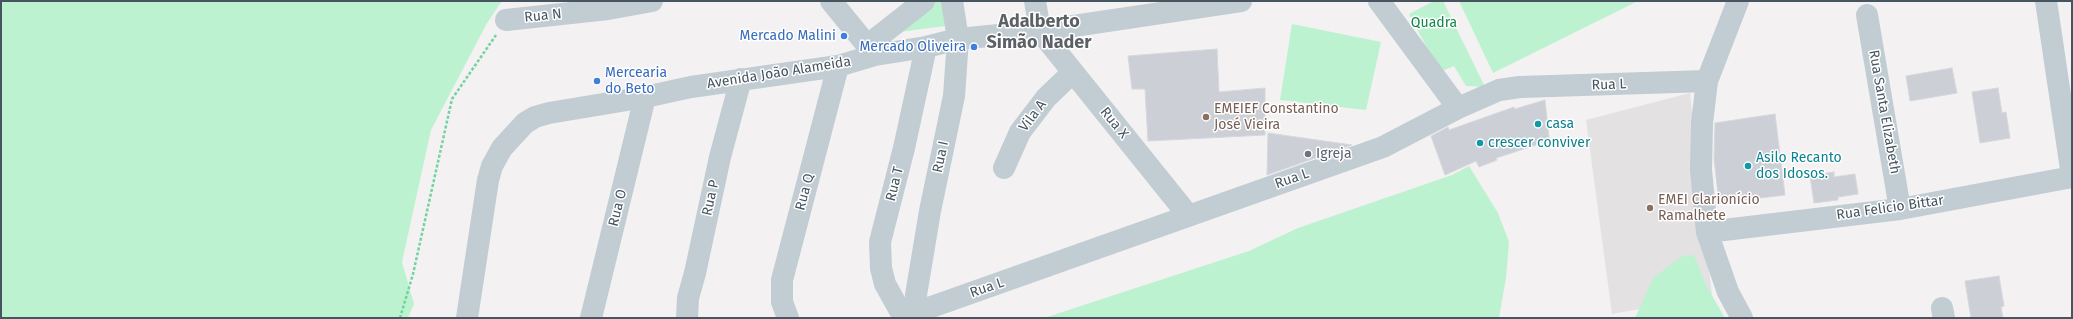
<!DOCTYPE html>
<meta charset="utf-8">
<style>
body{margin:0}
#map{position:relative;width:2073px;height:319px;overflow:hidden;background:#f3f1f1;font-family:"Fira Sans",sans-serif}
canvas{display:block}
.frame{position:absolute;inset:0;border:2px solid #475560;pointer-events:none}
</style>
<div id="map">
<canvas width="2073" height="319"></canvas>
<div class="frame"></div>
</div>
<script>
const ctx = document.querySelector('canvas').getContext('2d');
ctx.lineJoin = 'round';
function fill(path, color) {
  ctx.fillStyle = color;
  ctx.fill(path, 'evenodd');
}
function shape(rows) {
  const path = new Path2D();
  for (const r of rows) {
    path.moveTo(r[0], r[1]);
    for (let i = 2; i < r.length; i += 2) path.lineTo(r[i], r[i + 1]);
  }
  return path;
}
function stroke(path, color, width, dash) {
  ctx.strokeStyle = color;
  ctx.lineWidth = width;
  ctx.lineCap = dash ? 'butt' : 'round';
  ctx.setLineDash(dash || []);
  ctx.stroke(path);
}
function label(font, color, halo, rows, align = 'center') {
  ctx.font = font + ' "Fira Sans",sans-serif';
  ctx.lineWidth = 3;
  ctx.setLineDash([]);
  ctx.textBaseline = 'middle';
  ctx.strokeStyle = halo;
  ctx.fillStyle = color;
  for (const [text, x, y, turn = 0] of rows) {
    ctx.save();
    ctx.translate(x, y);
    ctx.rotate((+turn || 0) * Math.PI / 180);
    ctx.textAlign = isNaN(turn) ? turn : align;
    if (halo) ctx.strokeText(text, 0, 0);
    ctx.fillText(text, 0, 0);
    ctx.restore();
  }
}
fill(shape([
 [1690,93,1712,296,1612,314,1586,120]
]), '#e4e1e3');
fill(shape([
 [1,1,502,1,487,23,431,130,402,262,414,304,408,318,1,318],
 [906,1,947,1,948,17,945,26,884,34,888,18],
 [1434,1,1443,1,1485,87,1466,86,1454,66,1440,72,1409,14],
 [1459,1,1638,1,1493,73],
 [1292,24,1381,42,1366,110,1280,100],
 [1469,166,1498,213,1509,242,1506,278,1499,318,1044,318,1249,251,1298,228,1452,175],
 [1694,255,1706,285,1725,318,1635,318,1653,278,1682,256]
]), '#bdf2d0');
const building = shape([
 [1217,49,1219,92,1265,88,1265,135,1148,141,1145,89,1132,89,1128,56,1217,49],
 [1952,68,1957,93,1910,101,1906,76,1952,68],
 [1998,88,2002,113,2006,112,2010,138,1980,143,1972,92,1998,88],
 [1545,100,1549,138,1536,145,1496,158,1497,160,1479,167,1476,161,1445,175,1431,136,1448,127,1449,130,1514,107,1515,109,1545,100],
 [1775,114,1785,195,1719,203,1714,158,1715,123,1775,114],
 [1268,133,1352,145,1267,175,1268,133],
 [1834,172,1834,177,1855,174,1858,194,1838,197,1838,200,1814,203,1810,176,1834,172],
 [1999,276,2004,306,2001,307,2003,318,1971,318,1965,281,1999,276]
]);
fill(building, '#ccd0d6');
stroke(building, '#d4d7dc', 1);
stroke(shape([
 [400,318,413,274,452,99,496,35]
]), '#73d3a0', 2.5, [3, 2]);
stroke(shape([
 [831,1,875,55],
 [1035,1,1040,31,1188,215],
 [1379,1,1458,108],
 [1738,1,1707,81,1702,123,1701,170,1707,232,1728,292,1742,318],
 [2046,1,2072,176],
 [1867,15,1900,209],
 [506,20,608,9,652,1],
 [868,45,924,1],
 [1004,168,1020,132,1046,98,1073,72],
 [1707,232,1900,209,2072,177],
 [1942,308,1944,318],
 [917,312,916,295,930,211,954,96,958,39,952,1],
 [467,318,488,180,492,166,502,148,525,123,535,117,549,113,645,97,691,87,838,66,875,55,926,47,958,39,1040,31,1241,1],
 [591,318,645,97],
 [687,318,688,298,695,273,720,157,741,79],
 [788,318,782,302,782,280,838,66],
 [904,318,885,284,881,268,880,242,904,148,926,47],
 [907,318,917,312,1383,147,1458,108,1499,90,1520,87,1707,81]
]), '#c1ccd3', 22);
for (const [x, y, r, color] of [
 [844,36,4,"#3f7fe0"],
 [974,47,4,"#3f7fe0"],
 [597,81,4,"#3f7fe0"],
 [1206,117,4,"#8d6e63"],
 [1538,124,4,"#0f9aa8"],
 [1480,143,4,"#0f9aa8"],
 [1308,154,4,"#6b7280"],
 [1748,166,4,"#0f9aa8"],
 [1650,208,4,"#8d6e63"]
]) {
  const dot = new Path2D();
  dot.arc(x, y, r, 0, 2 * Math.PI);
  ctx.fillStyle = color;
  ctx.fill(dot);
  stroke(dot, '#fff', 1.5);
}
label('14px', '#475560', '#fff', [
 ["Rua N",543,16,-6],
 ["Avenida João Alameida",779,73,-9],
 ["Rua L",1609,85,-2],
 ["Rua Santa Elizabeth",1884,112,80],
 ["Vila A",1033,116,-53],
 ["Rua X",1114,123,51],
 ["Rua I",941,157,-78],
 ["Rua L",1292,179,-19],
 ["Rua T",895,184,-76],
 ["Rua Q",805,192,-75],
 ["Rua P",711,198,-78],
 ["Rua O",618,208,-76],
 ["Rua Felicio Bittar",1890,208,-8],
 ["Rua L",987,288,-19]
]);
label('14px', '#118749', '#fff', [
 ["Quadra",1434,23]
]);
label('14px', '#366cbe', '#fff', [
 ["Mercado Malini",836,36],
 ["Mercado Oliveira",966,47],
 ["Mercearia",605,73,"left"],
 ["do Beto",605,89,"left"]
], 'right');
label('14px', '#785e54', '#fff', [
 ["EMEIEF Constantino",1214,109],
 ["José Vieira",1214,125],
 ["EMEI Clarionício",1658,200],
 ["Ramalhete",1658,216]
], 'left');
label('14px', '#0d838f', '#fff', [
 ["casa",1546,124],
 ["crescer conviver",1488,143],
 ["Asilo Recanto",1756,158],
 ["dos Idosos.",1756,174]
], 'left');
label('14px', '#5b616d', '#fff', [
 ["Igreja",1316,154]
], 'left');
label('bold 18px', '#5d6166', '#fff', [
 ["Adalberto",1039,22],
 ["Simão Nader",1039,43]
]);
</script>
